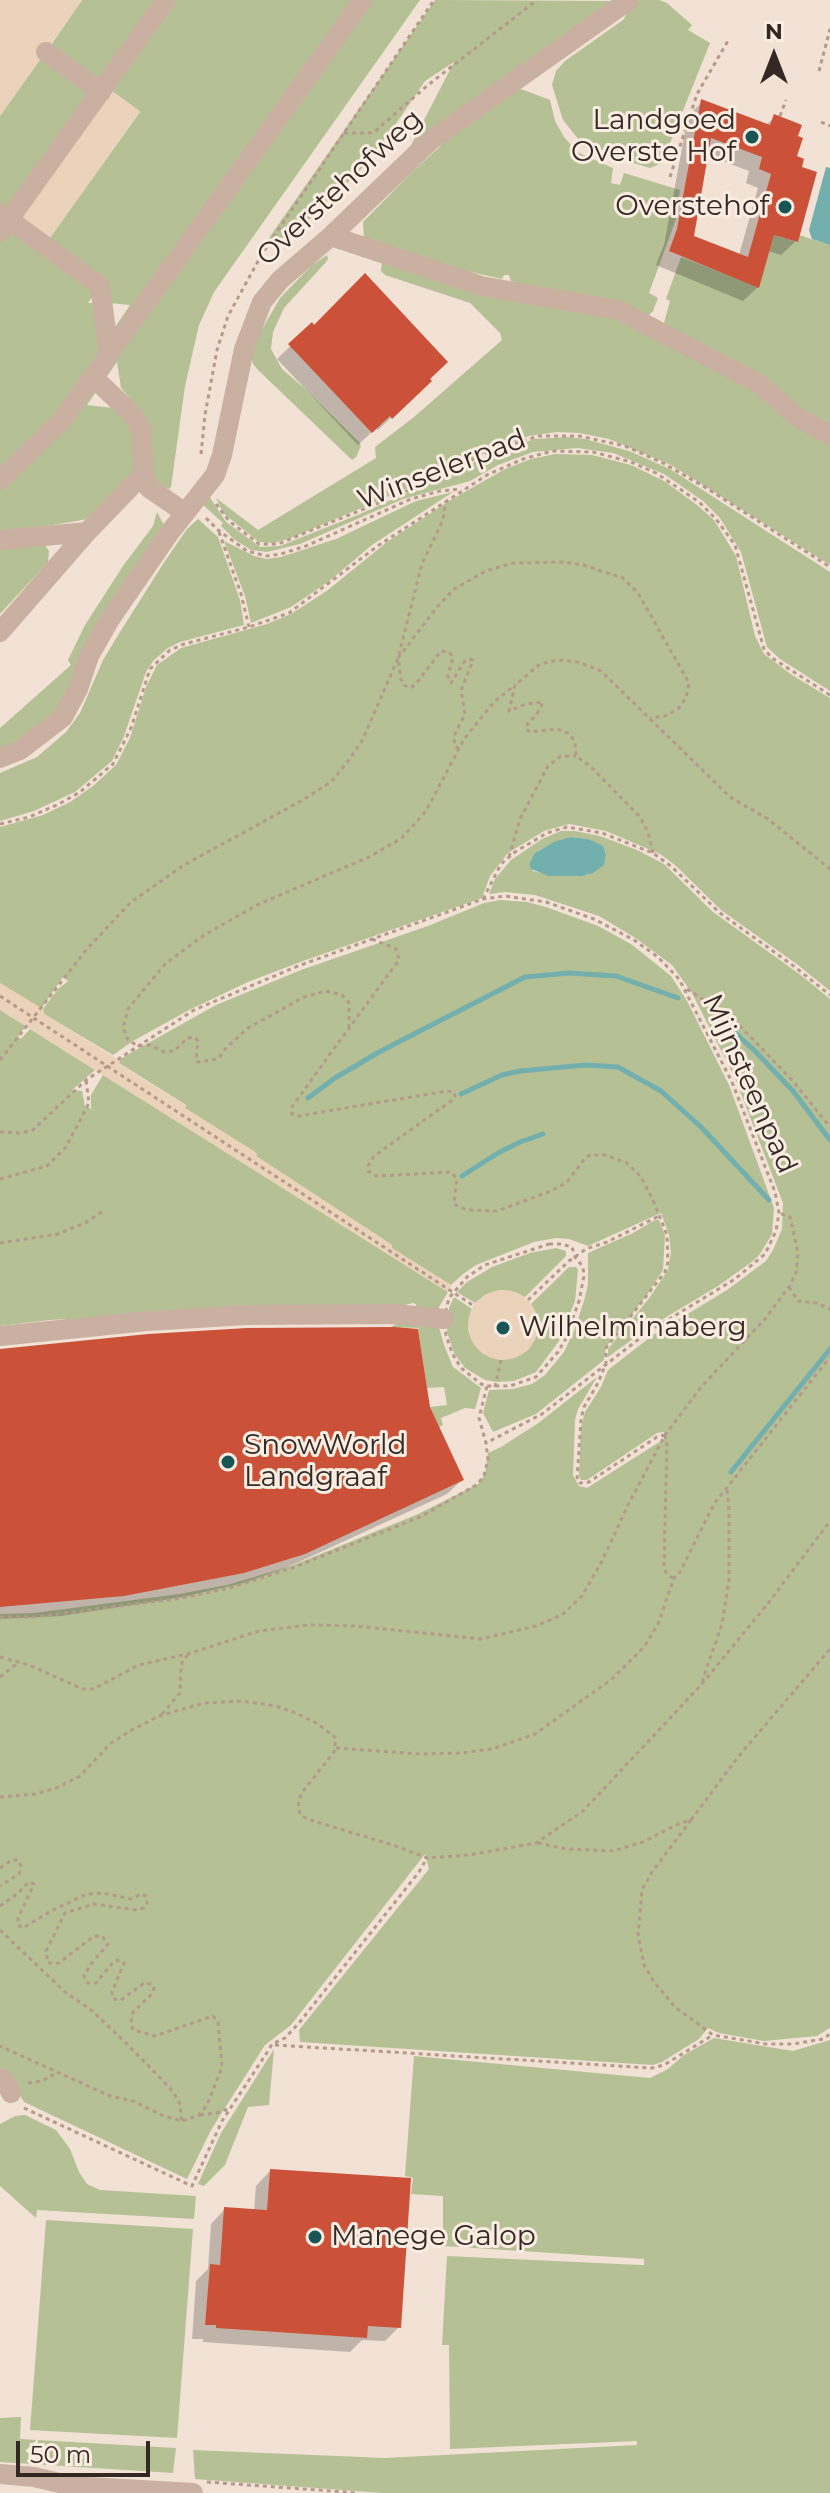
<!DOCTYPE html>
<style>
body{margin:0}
#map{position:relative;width:830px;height:2493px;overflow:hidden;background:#f1e2d5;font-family:Montserrat,sans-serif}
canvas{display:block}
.north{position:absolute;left:734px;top:16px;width:80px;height:80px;-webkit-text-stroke:6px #f9ece1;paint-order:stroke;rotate:0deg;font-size:22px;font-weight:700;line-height:32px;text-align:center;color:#332824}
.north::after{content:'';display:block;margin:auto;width:28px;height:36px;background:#332824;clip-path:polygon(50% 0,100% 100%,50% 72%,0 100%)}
.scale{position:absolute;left:16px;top:2441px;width:134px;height:36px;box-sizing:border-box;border:4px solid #332824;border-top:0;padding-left:10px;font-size:24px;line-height:28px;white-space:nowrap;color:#332824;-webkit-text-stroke:6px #f9ece1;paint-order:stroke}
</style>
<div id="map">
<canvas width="830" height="2493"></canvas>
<div class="north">N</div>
<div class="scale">50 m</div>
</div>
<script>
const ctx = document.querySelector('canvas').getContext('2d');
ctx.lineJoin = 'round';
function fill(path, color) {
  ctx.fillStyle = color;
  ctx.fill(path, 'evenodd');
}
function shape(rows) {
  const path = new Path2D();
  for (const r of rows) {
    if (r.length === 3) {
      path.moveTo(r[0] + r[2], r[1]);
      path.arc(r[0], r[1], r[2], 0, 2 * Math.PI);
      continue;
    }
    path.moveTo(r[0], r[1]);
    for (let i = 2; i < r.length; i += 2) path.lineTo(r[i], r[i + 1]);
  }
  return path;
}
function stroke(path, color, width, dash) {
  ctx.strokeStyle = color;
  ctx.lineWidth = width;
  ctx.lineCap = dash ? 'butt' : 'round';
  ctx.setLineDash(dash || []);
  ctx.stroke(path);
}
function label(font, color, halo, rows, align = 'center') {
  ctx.font = font + ' Montserrat,sans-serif';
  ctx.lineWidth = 6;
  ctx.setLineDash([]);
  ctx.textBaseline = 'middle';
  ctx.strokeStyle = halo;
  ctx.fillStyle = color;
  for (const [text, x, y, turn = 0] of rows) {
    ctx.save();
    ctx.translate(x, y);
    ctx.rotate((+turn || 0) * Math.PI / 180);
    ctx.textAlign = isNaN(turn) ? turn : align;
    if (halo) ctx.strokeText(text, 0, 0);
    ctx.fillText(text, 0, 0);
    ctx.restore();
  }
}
fill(shape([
 [82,0,162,0,102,84,49,48],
 [168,0,420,0,214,292,199,325,185,386,171,487,169,489,159,484,151,474,140,410,121,388,117,362,87,405,113,408,127,423,133,435,135,470,88,519,0,534,0,239,10,227,42,249,140,112,108,88],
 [106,278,109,303,130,305,99,351,95,303,88,303],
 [435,0,611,1,408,151,454,62,425,81,391,131,358,173,292,236,264,245],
 [640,0,659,0,667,3,692,25,688,30,710,43,662,163,650,168,590,150,583,145,563,120,552,85,556,71,565,61,623,20,631,6],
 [42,57,94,95,9,214,0,207,0,116],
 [521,89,550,100,555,121,564,137,577,152,613,168,611,183,620,185,624,173,680,190,676,219,649,293,658,298,653,311,647,317,511,281,509,275,504,275,502,279,430,263,364,239,363,222,409,175,447,140,513,91],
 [774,235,797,242,799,235,830,245,830,429,664,323,670,301,666,299,681,257,759,287],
 [327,255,328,259,326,262,284,308,273,332,271,349,282,369,304,388,359,442,361,446,356,457,352,460,258,370,253,364,251,357,257,338,280,298,311,266],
 [382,262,616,313,755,385,830,438,830,565,671,465,609,439,579,433,557,432,529,436,491,450,434,477,291,538,274,543,259,542,223,513,216,498,258,530,376,458,375,447,414,417,502,340,500,333,470,303,385,275,381,271],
 [568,437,585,439,629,451,670,469,830,572,830,691,780,659,767,647,741,552,720,518,703,501,664,474,613,453,578,448,533,452,498,465,470,481,403,499,300,544,267,552,251,550,234,539,221,526,223,523,202,504,209,496,226,522,260,547,280,546,360,514,494,453,535,439],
 [555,454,592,455,631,465,664,481,697,505,714,520,736,556,755,636,764,654,792,675,830,698,830,991,798,965,721,910,675,865,660,854,606,831,569,824,544,831,508,853,490,876,482,898,303,961,248,982,189,1010,133,1041,113,1055,44,1014,43,1009,58,989,68,981,63,977,41,1009,0,983,0,827,43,815,70,802,93,786,116,765,130,738,146,687,157,665,181,648,267,624,291,614,328,590,387,542,449,501,505,469,531,459],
 [453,492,372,545,328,582,291,607,251,623,245,596,224,541,254,556,267,559,281,557,336,539,416,501],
 [157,512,164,525,76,671,57,711,36,732,0,750,0,728,71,665,68,660,85,625,123,566,153,526],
 [198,519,218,537,240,600,244,625,180,642,168,648,153,661,146,672,124,736,112,761,75,792,34,811,0,821,0,773,37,757,66,732,80,713,103,660,120,632,163,564,187,529],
 [45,545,49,551,48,562,0,614,0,549],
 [561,831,575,831,600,836,637,850,664,864,713,912,802,976,830,999,830,2028,817,2036,764,2041,719,2033,708,2028,699,2039,662,2062,653,2065,300,2042,299,2030,429,1869,425,1854,291,2025,265,2045,211,2130,187,2179,24,2102,5,2070,0,2068,0,1614,34,1613,179,1594,227,1585,291,1566,418,1514,478,1484,485,1474,488,1453,501,1447,537,1424,597,1377,578,1409,575,1420,573,1475,579,1486,587,1488,664,1439,664,1432,657,1433,587,1480,581,1480,579,1476,581,1427,585,1412,601,1387,608,1370,653,1335,727,1290,766,1261,773,1250,782,1229,783,1203,735,1078,692,993,672,965,637,939,599,916,535,895,505,892,489,894,495,879,511,860,542,839],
 [570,837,588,839,605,850,606,854,588,875,554,876,533,871,529,864,539,850],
 [500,900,527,902,546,907,598,926,631,944,671,976,687,1001,729,1085,774,1208,772,1234,760,1254,753,1261,718,1286,648,1328,608,1357,608,1349,650,1297,668,1270,671,1253,669,1235,661,1213,588,1246,569,1239,556,1238,534,1242,476,1265,463,1274,451,1285,391,1248,392,1245,256,1156,257,1154,185,1108,186,1105,119,1063,119,1060,127,1055,216,1005,301,970,428,926,484,903],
 [0,1010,26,1026,18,1036,21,1039,30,1029,95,1070,72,1090,82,1091,85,1106,96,1111,91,1108,91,1095,103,1075,448,1292,439,1307,439,1313,416,1310,416,1304,413,1303,388,1309,249,1310,50,1320,0,1326],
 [655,1220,659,1220,665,1235,663,1270,647,1295,606,1347,604,1360,536,1414,493,1432,483,1413,489,1390,513,1389,532,1384,545,1375,564,1352,574,1331,584,1301,588,1284,588,1253,633,1233],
 [556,1248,566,1251,566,1256,525,1297,515,1292,500,1290,485,1295,475,1303,457,1292,467,1282,492,1267,530,1253],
 [569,1267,576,1267,578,1270,575,1301,559,1341,536,1372,514,1381,497,1382,485,1380,465,1368,454,1353,447,1332,449,1308,454,1297,472,1309,469,1318,468,1330,500,1360,514,1358,528,1350,537,1335,538,1321,531,1304],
 [406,1318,438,1324,444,1345,453,1367,481,1388,475,1409,465,1408,441,1418,443,1425,439,1427,430,1407,447,1405,444,1387,427,1388,418,1328,391,1327],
 [714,2038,793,2051,830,2040,830,2493,382,2493,195,2479,193,2450,385,2458,637,2445,637,2441,450,2449,449,2345,442,2345,447,2256,641,2265,644,2265,644,2259,443,2246,443,2196,411,2194,413,2178,405,2176,414,2056,650,2078,668,2069,684,2055],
 [274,2049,269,2105,248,2107,225,2165,204,2186,198,2184,221,2133],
 [25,2115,56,2130,70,2149,79,2172,87,2184,100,2190,196,2196,194,2219,37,2210,36,2218,0,2186,0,2124,15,2116],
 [46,2220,193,2229,177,2438,30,2430],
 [21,2417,20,2439,176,2448,173,2473,0,2462,0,2418]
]), '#b5c095');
fill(shape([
 [0,0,82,0,0,116],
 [102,84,140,111,42,249,10,227],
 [0,983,43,1009,44,1014,120,1061,119,1064,186,1106,185,1108,257,1153,256,1156,392,1245,392,1248,451,1285,448,1292,0,1010],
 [503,1325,35]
]), '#ead2bb');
fill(shape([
 [826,167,830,168,830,245,812,239,809,230],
 [570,837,588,839,603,846,606,854,604,865,593,873,582,876,549,876,531,869,529,864,535,853,554,842]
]), '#73afad');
fill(shape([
 [702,102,766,125,775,117,794,158,796,241,781,255,768,251,758,287,743,301,656,265,664,245,688,116],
 [706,155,749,171,746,183,758,188,739,255,692,237],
 [312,325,416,394,378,430,376,428,358,445,277,359],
 [0,1350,428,1408,462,1480,447,1494,288,1567,244,1583,183,1597,61,1616,0,1619],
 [270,2171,399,2327,385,2341,362,2340,350,2352,203,2342,203,2339,192,2339,196,2281,208,2269,211,2224,225,2209,254,2211,256,2186]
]), '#0003');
stroke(shape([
 [722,1021,755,1051,793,1091,830,1140],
 [461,1094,502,1075,520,1071,585,1065,618,1067,661,1091,701,1127,769,1200],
 [308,1098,335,1078,379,1052,525,977,569,973,616,976,678,998],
 [462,1176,498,1153,520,1142,543,1134],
 [731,1472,830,1349]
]), '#73afad', 5);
fill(shape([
 [701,99,770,125,774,114,802,125,798,136,803,138,797,156,804,159,802,167,817,172,798,242,774,235,759,288,669,251,677,229],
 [711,138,762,157,759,169,771,174,748,257,694,236],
 [365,273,448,362,430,379,432,381,392,419,390,416,372,433,288,344,312,322,314,325],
 [395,1327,418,1329,430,1407,464,1480,305,1554,244,1573,124,1596,0,1607,0,1349,148,1334,247,1328],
 [270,2169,411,2178,401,2328,368,2326,367,2338,216,2328,216,2325,205,2325,210,2264,220,2265,224,2207,267,2210]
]), '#cb5239');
stroke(shape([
 [819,71,830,29],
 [780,116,786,100],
 [821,122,830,126],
 [344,133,373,133,428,85,537,0],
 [670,177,697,94,729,39],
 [201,454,205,415,217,350,228,316,262,254,434,0],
 [216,504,229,521,259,544,278,544,398,495,493,450,539,436,579,436,625,446,663,463,708,489,830,567],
 [206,518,218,530,247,551,267,556,281,554,306,546,411,499,440,491,461,489],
 [219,532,241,594,249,627],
 [459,749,455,746,454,736,465,714,461,691,473,660,469,659,464,662,451,683,448,676,453,657,449,652,441,651,415,685,410,688,404,685,401,679,398,658,438,606,454,589,486,571,513,563,563,562,583,565,623,578,638,593,689,683,686,698,678,709,665,716,650,718],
 [0,824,29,817,59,804,80,792,113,764,131,728,150,669,170,650,184,644,249,627,289,613,379,545,487,475,523,459,552,451,593,452,631,462,656,473,699,502,716,519,735,545,764,649,772,658,830,695],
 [653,853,648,832,640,817,590,766,576,756,575,742,570,734,557,729,530,732,526,729,526,726,537,714,543,702,526,704,509,711,515,685,540,664,558,660,578,662,601,671,730,797,768,819,830,869],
 [509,857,520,819,548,766,561,756,576,756],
 [483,899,501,864,515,852,547,833,567,827,602,833,653,853,672,867,720,913,795,967,830,995],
 [372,939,396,949,399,960,330,1054,292,1107,292,1114,298,1116,447,1091,454,1092,455,1096,451,1101,374,1156,368,1166,368,1171,376,1176,451,1172,457,1179,454,1204,467,1210,497,1211,551,1191,567,1182,585,1158,590,1155,605,1155,627,1163,641,1177,653,1200,667,1235,668,1262,665,1272,606,1348,606,1363,598,1383,584,1407,581,1419,577,1480,580,1483,589,1482,657,1437,664,1435],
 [687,989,724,1013,741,1027,792,1080,830,1127],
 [0,996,474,1306],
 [349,1028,349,1003,342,995,326,991,304,997,248,1028,226,1048,219,1058,212,1060,198,1062,196,1060,198,1041,194,1037,188,1038,174,1051,164,1052,150,1045,138,1046,128,1040,123,1027,128,1009,165,964,204,935,259,904,369,857,402,838,426,811,464,739,494,702,515,685],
 [0,1060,87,949,131,902,184,865,301,801,331,782,349,760,363,739,398,658,422,564,443,520,446,501],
 [0,1132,21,1133,33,1130,86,1080,194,1010,298,966,483,899,505,896,546,902,594,919,634,940,658,957,679,979,732,1082,775,1192,779,1213,776,1231,765,1254,735,1279,648,1332,542,1414,486,1443],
 [0,1179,47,1166,66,1147,89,1103,86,1080],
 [0,1243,58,1234,85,1223,103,1211],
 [549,1244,561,1244,572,1247,575,1257,583,1267,584,1276,579,1301,565,1340,558,1352,536,1377,510,1386,487,1386,481,1384,461,1368,452,1353,446,1335,444,1319,449,1298,467,1277,485,1265,549,1244],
 [789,1287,798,1301,816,1303,830,1309],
 [528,1300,569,1261,586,1249,607,1242,659,1216],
 [495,1387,501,1360],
 [664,1435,667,1441,664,1567,667,1575,673,1578],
 [0,1617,34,1617,182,1598,230,1588,292,1568,420,1517,478,1484,484,1475,488,1460,486,1443,479,1418,487,1386],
 [0,1657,29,1665,83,1689,93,1689,139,1665,191,1653,259,1631,310,1625,356,1626,481,1639,536,1626,562,1615,582,1596,602,1561,628,1505,665,1435,702,1386,765,1319,789,1287,796,1273,798,1253,790,1217,779,1213],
 [0,1677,19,1662],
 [702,1682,722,1624,729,1580,729,1509,727,1490],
 [162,1714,180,1693,181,1667,183,1660,188,1655],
 [336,1748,420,1754,461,1753,492,1749,535,1734,612,1679,644,1647,658,1624,674,1578,679,1574,714,1504,830,1357],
 [0,1797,35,1794,56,1788,80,1776,110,1744,130,1731,159,1716,204,1703,242,1701,276,1706,296,1713,318,1724,336,1738,334,1752,303,1791,299,1800,298,1809,302,1816,310,1820,393,1845,427,1858,469,1855,536,1843,583,1811,701,1685,769,1602,830,1521],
 [691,1820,652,1872,642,1890,638,1935,644,1965,654,1982,675,2007,713,2035,766,2044,793,2044,823,2039,830,2034],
 [538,1843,566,1849,613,1851,643,1842,678,1824,691,1820,738,1757,830,1649],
 [0,1868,12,1860,18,1860,21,1866,19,1874,0,1886],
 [0,1906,17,1894,29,1882,34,1884,18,1918,18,1925,23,1928,51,1911,87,1894,103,1893,131,1899,141,1894,146,1896,147,1903,144,1908,137,1910,94,1904,65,1913,46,1951,48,1963,59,1963,94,1936,102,1936,108,1944,91,1964,84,1976,87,1983,96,1983,114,1961,120,1960,124,1963,112,1992,113,1999,121,2000,144,1983,152,1984,154,1988,152,1994,133,2012,131,2022,133,2030,155,2036,213,2016,218,2022,222,2067,207,2105,199,2115,182,2121,164,2116,133,2101,110,2096,0,2046],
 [0,1930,65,1992,90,2009,125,2042,169,2087,179,2101,182,2121],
 [275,2045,652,2068,664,2065,713,2035],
 [28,2083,42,2081,57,2073],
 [24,2108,192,2186,222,2121,268,2051,272,2044,285,2038,299,2023,419,1872,427,1858],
 [200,2115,216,2113,231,2108],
 [207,2482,359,2493]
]), '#b59a8b', 3, [4, 4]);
stroke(shape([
 [46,52,101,92],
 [0,213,100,286,109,353],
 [0,232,166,0],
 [331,236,481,286,618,310,758,383,797,417,830,435],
 [93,377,133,415,142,431,143,474,149,488,184,512],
 [0,480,61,421,363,0],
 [0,540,87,532],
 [0,632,87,532,143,474],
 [0,758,20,750,63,717,78,689,89,656,110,619,170,532,215,475,222,455,244,349,262,302,280,280,331,236,431,140,629,0],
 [0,1336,147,1321,247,1315,396,1314,444,1319],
 [0,2078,5,2081,11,2093],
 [0,2474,34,2477,72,2486,193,2493]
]), '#c9b0a1', 20);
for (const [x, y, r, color] of [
 [752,137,8,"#195555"],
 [785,207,8,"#195555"],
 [503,1328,8,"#195555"],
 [228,1462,8,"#195555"],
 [315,2237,8,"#195555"]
]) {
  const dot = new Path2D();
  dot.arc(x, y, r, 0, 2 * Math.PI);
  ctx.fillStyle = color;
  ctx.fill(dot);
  stroke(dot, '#f9ece1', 3);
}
label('28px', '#332824', '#f9ece1', [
 ["Landgoed",736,121,"right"],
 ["Overste Hof",736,153,"right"],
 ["Overstehof",769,207,"right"],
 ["Wilhelminaberg",519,1328],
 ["SnowWorld",244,1446],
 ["Landgraaf",244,1478],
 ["Manege Galop",331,2237]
], 'left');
label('28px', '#332824', '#f9ece1', [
 ["Overstehofweg",340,188,-43],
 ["Winselerpad",442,470,-21],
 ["Mijnsteenpad",749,1084,66]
]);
</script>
